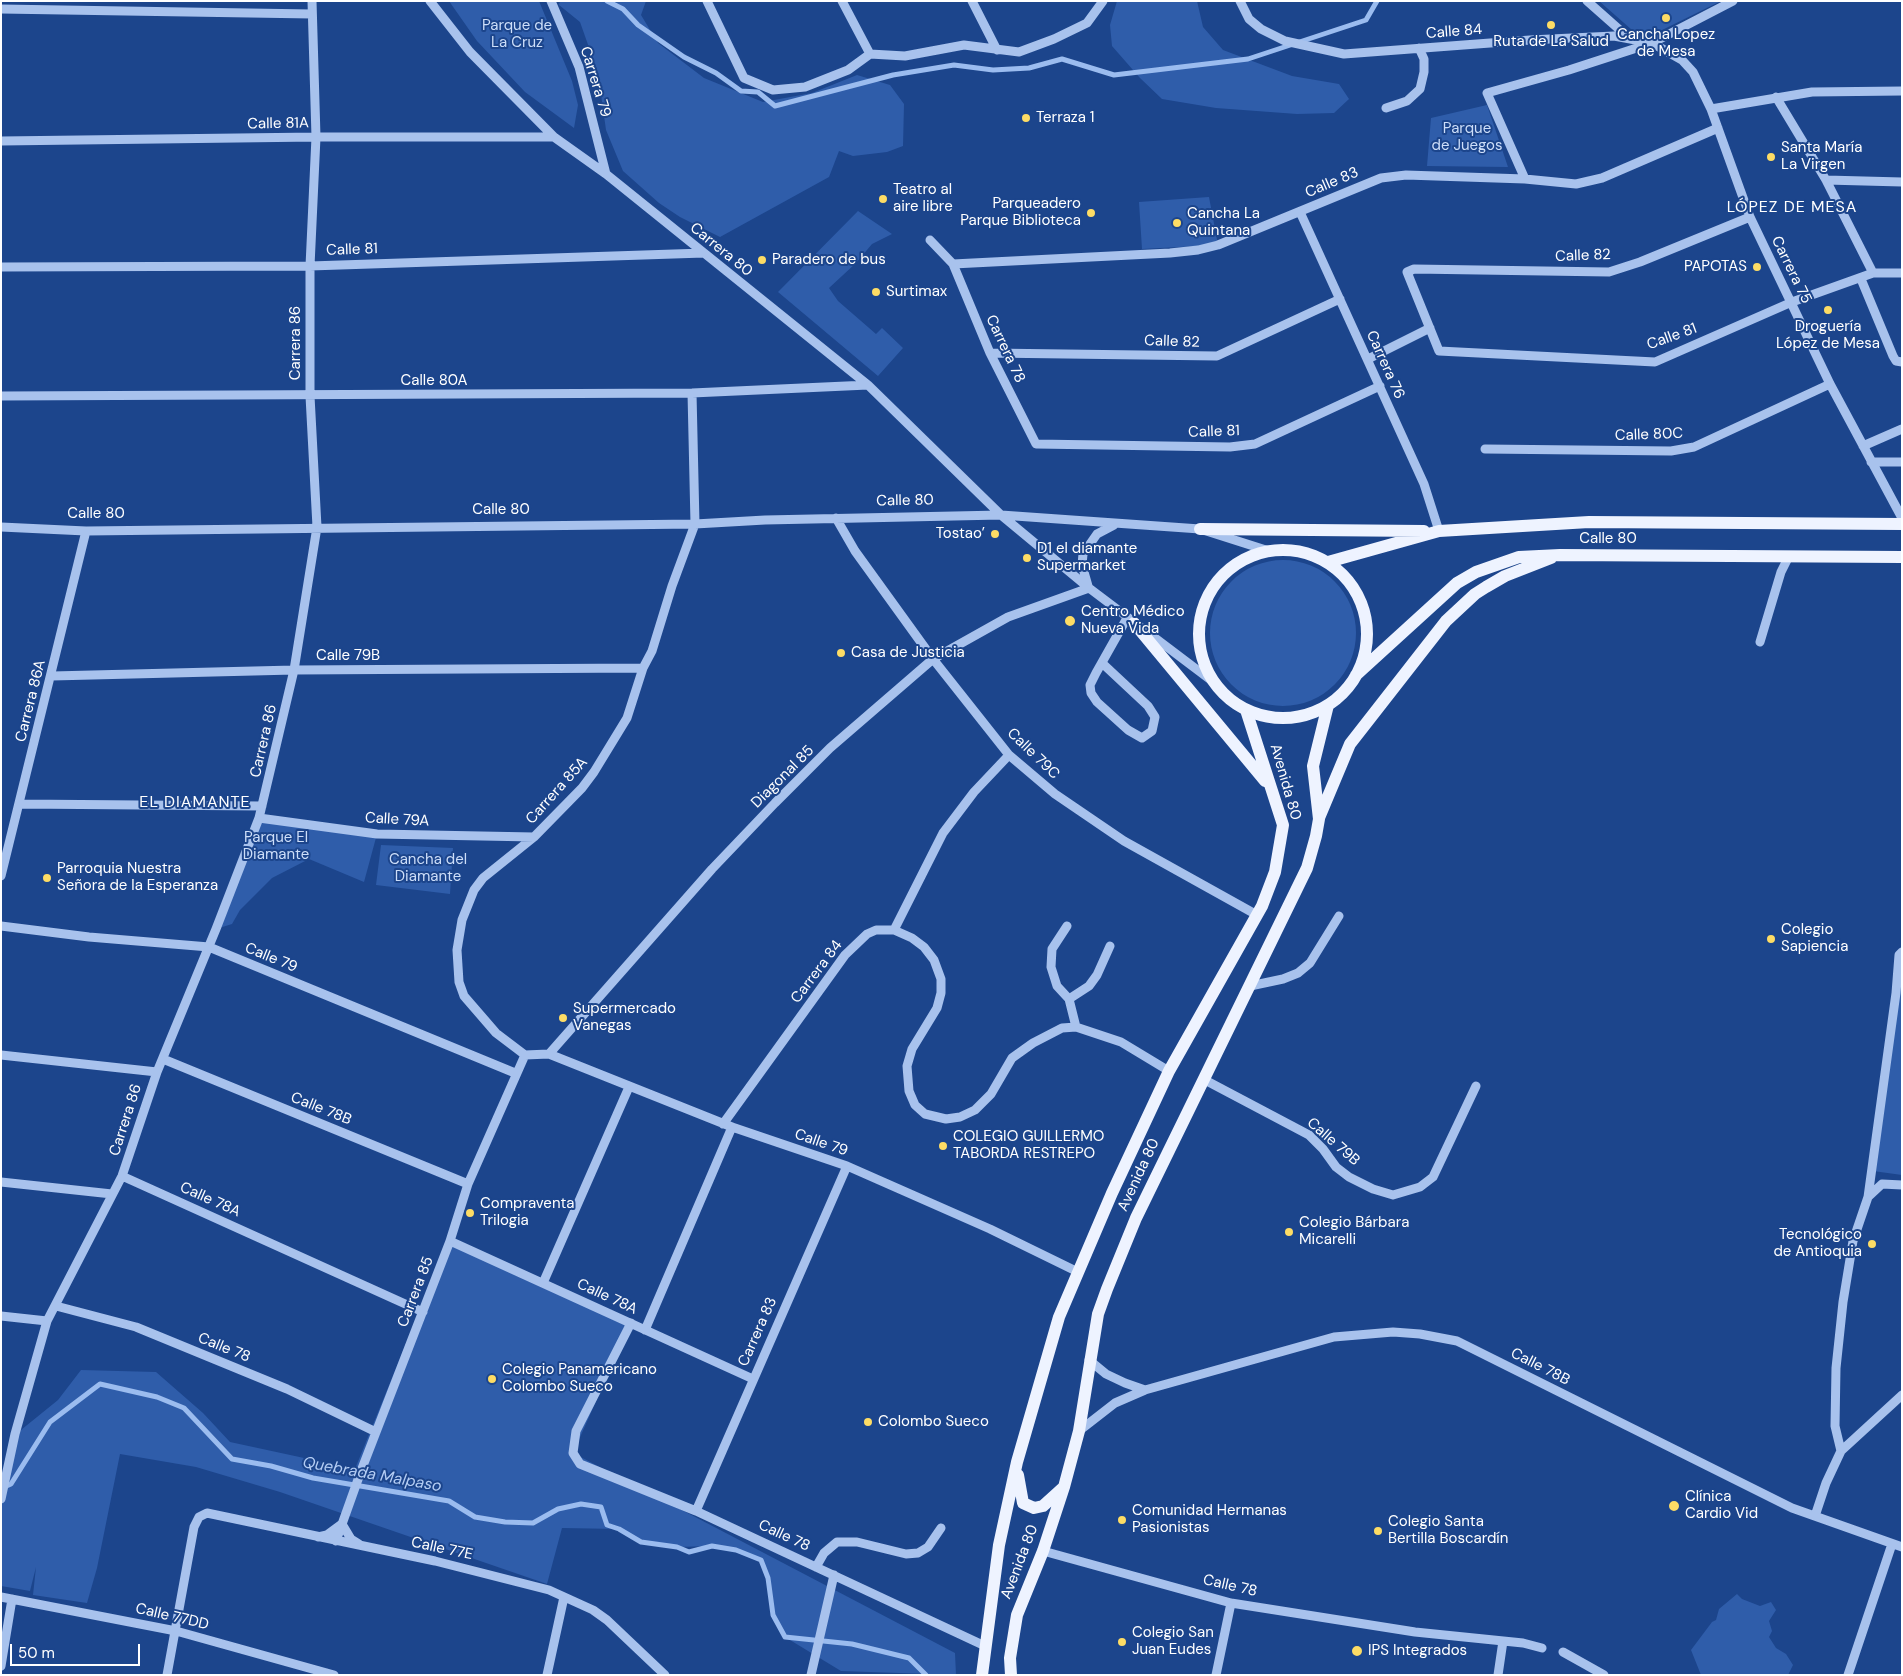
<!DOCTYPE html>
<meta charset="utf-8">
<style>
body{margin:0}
#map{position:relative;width:1903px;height:1676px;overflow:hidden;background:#1c458c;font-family:"DM Sans",sans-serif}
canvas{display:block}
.frame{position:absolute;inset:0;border:2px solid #fff;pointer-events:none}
.scale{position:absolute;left:10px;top:1644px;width:130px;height:22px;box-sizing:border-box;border:2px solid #fff;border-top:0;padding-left:6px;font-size:15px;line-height:18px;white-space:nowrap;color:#fff;-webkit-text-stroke:4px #1c458c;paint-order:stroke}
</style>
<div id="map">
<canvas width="1903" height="1676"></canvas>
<div class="frame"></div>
<div class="scale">50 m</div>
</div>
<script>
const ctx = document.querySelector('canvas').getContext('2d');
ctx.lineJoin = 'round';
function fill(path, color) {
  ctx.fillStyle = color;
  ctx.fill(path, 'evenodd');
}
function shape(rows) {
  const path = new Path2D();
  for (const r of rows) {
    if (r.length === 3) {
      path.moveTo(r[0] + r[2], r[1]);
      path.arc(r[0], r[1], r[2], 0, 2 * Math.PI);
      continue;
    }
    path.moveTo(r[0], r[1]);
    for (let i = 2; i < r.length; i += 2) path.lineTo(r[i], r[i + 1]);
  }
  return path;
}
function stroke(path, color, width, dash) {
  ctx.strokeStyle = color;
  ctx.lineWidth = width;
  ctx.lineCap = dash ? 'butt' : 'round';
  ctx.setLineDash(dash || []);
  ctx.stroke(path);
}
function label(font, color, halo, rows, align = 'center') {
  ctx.font = font + ' "DM Sans",sans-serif';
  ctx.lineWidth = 4;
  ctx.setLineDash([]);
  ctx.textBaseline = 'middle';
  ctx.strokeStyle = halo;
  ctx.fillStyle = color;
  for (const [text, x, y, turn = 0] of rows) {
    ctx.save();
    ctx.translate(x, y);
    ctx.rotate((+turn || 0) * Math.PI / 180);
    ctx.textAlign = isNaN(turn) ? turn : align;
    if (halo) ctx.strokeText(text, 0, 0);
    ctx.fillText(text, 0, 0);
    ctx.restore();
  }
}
fill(shape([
 [449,1,539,1,572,81,578,105,574,128,525,92,477,41],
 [560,1,646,1,641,15,658,43,704,78,763,102,812,93,857,75,890,85,904,104,903,146,887,152,853,156,839,151,829,177,720,237,680,217,659,203,623,171,606,130,598,73,580,22,559,5],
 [1117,1,1197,1,1203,27,1223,50,1292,76,1339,84,1349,99,1334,113,1297,114,1216,108,1162,99,1140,78,1112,46,1110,25],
 [1599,1,1721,1,1652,35,1632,30],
 [1487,105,1508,167,1427,166,1431,118],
 [1209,197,1218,245,1142,249,1139,202],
 [858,211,892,234,872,244,856,263,829,288,838,301,876,334,882,328,903,348,878,376,778,292],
 [1283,633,73],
 [259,818,377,834,364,882,309,859,272,878,240,910,232,924,216,929],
 [381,845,453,848,450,894,376,885],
 [1902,955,1902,1175,1873,1171],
 [448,1240,630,1325,573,1453,955,1653,956,1675,841,1671,785,1637,773,1615,768,1578,761,1560,736,1550,712,1546,677,1547,641,1542,619,1529,562,1528,547,1584,280,1492,196,1467,120,1454,97,1568,87,1603,33,1595,36,1567,30,1591,1,1586,1,1483,16,1434,58,1400,81,1370,156,1372,203,1413,230,1442,355,1469],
 [1737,1594,1742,1599,1760,1606,1771,1602,1776,1610,1769,1621,1772,1631,1769,1637,1776,1648,1786,1654,1793,1665,1788,1675,1701,1675,1691,1650,1712,1622,1716,1620,1719,1609]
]), '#2f5daa');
stroke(shape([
 [607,1,623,9,638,25,684,57,716,73,741,91,758,92,775,106,893,75,954,65,993,70,1029,68,1062,59,1114,75,1248,59,1366,20,1377,1],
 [4,1487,11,1484,50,1422,100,1384,157,1397,184,1408,232,1459,271,1466,313,1478,449,1501,475,1517,505,1522,533,1523,558,1509,581,1504,601,1507,607,1525,619,1529,641,1542,677,1547,689,1552,712,1546,736,1550,761,1560,768,1578,773,1615,785,1637,852,1644,909,1658,926,1675]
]), '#9bbcef', 5);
stroke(shape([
 [430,1,470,52,554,137,606,174,868,385,1001,515,1089,588,1216,684],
 [551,1,579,67,606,174],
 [707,1,744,78,773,90,805,87,848,70,870,54,905,56,964,45,1019,52,1054,39,1087,23,1103,1],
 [842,1,870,54],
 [972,1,997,50],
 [1240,1,1249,19,1261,29,1285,41,1344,54,1530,40,1614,36,1652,43,1682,60,1693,72,1711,109,1750,217,1830,384,1902,518],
 [1587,1,1630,39],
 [1,9,312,14],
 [1776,97,1826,180,1873,273],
 [1386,108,1407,101,1420,89,1424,72,1424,59,1419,48],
 [1711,109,1812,92,1902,91],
 [1,141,316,137,554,137],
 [1525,179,1487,93,1569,70,1652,43,1733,1],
 [1826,180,1902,182],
 [1300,212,1424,484,1439,531],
 [1750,217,1640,262,1609,272,1414,269,1407,272,1439,351,1655,362,1792,302,1873,273,1902,273],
 [930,240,953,264,990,353,1036,444,1230,447,1255,444,1380,386],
 [953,264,1170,253,1198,250,1218,245,1381,178,1406,175,1525,179,1576,184,1602,178,1718,128],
 [1,267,310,266,704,253],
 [1861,279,1893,356,1896,361,1902,362],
 [990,353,1217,356,1340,299],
 [1368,359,1430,328],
 [692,393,695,524,672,586,652,651,643,668,627,718,594,772,582,788,534,837,483,878,474,890,462,920,457,950,459,982,464,996,496,1033,525,1055,549,1054,732,1127,847,1166,990,1229,1078,1272],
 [1,396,692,393,868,385],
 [1863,446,1902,429],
 [1485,449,1671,451,1694,447,1830,384],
 [1871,462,1902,462],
 [836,518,855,551,933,659,1009,755,1055,794,1124,841,1257,915],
 [1,527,86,531,695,524,765,520,1001,515,1200,529,1269,551],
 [1088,586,1082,565,1083,554,1097,534,1114,525],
 [1760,642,1781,572,1789,556],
 [1102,663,1148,706,1155,717,1152,731,1142,738,1128,730,1097,702,1091,693,1090,685,1096,673,1127,618],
 [52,676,294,670,643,668],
 [20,804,262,806],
 [259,818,377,834,534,837],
 [1,876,86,531],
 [1,926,89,937,209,947,515,1073],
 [1067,926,1052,949,1051,967,1057,986,1069,999,1076,1027],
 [894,930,912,938,924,947,934,960,941,979,941,993,937,1008,912,1049,907,1066,909,1091,915,1105,925,1114,946,1119,960,1117,975,1110,991,1094,1012,1058,1033,1043,1062,1028,1076,1027,1121,1042,1169,1071],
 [1250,986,1283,979,1298,973,1310,963,1339,916],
 [1069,999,1089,986,1097,975,1110,946],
 [549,1054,712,869,775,803,830,748,933,659,1008,617,1089,588],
 [1,1055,157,1072],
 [163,1059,468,1184],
 [1203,1079,1309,1135,1323,1149,1336,1167,1349,1177,1373,1189,1393,1195,1420,1187,1433,1177,1476,1086],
 [723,1124,845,955,867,934,876,930,894,930,943,833,974,792,1009,755],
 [122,1176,423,1312],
 [1,1182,112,1194],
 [1868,1197,1896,993,1899,955,1902,952],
 [450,1241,753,1379],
 [543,1283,629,1087],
 [56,1306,136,1327,287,1389,376,1432],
 [1,1316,47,1321],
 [631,1323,576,1431,573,1453,580,1464,696,1511,985,1646],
 [645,1330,732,1127],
 [1089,1360,1106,1374,1125,1383,1145,1390],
 [1079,1431,1115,1403,1145,1390,1334,1337,1393,1332,1420,1334,1457,1341,1792,1508,1902,1547],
 [1841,1451,1835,1426,1836,1368,1843,1302,1853,1241,1868,1197,1882,1184,1902,1185],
 [1,1499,15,1434,47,1321,122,1176,157,1072,216,929,259,818,294,670,317,527,310,396,310,266,316,137,312,1],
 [696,1511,847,1166],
 [1815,1516,1826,1483,1841,1451,1902,1395],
 [318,1537,327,1535,342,1524,351,1539,359,1544],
 [336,1541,361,1471,450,1241,468,1184,525,1055],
 [1043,1551,1231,1603,1415,1632,1523,1643,1542,1648],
 [816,1567,824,1553,837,1542,857,1542,906,1554,918,1553,928,1547,941,1528],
 [1,1597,176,1631,334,1675],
 [1563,1652,1604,1675],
 [1,1666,12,1599],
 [167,1675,194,1527,199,1517,207,1513,435,1561,549,1590,593,1610,607,1620,665,1675],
 [547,1675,564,1597],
 [811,1675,834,1575],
 [1216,1675,1231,1603],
 [1498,1675,1503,1641],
 [1848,1675,1892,1544]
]), '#a8c2ed', 9);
stroke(shape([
 [1200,529,1424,531],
 [1283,634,84],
 [1328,562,1439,531,1589,522,1902,524],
 [1134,623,1265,781],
 [1356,675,1457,583,1476,572,1519,557,1560,555,1902,557],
 [1319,818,1350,744,1446,621,1475,594,1486,587,1505,576,1551,558],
 [1018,1475,1023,1503,1034,1508,1043,1506,1064,1487],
 [982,1675,999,1545,1017,1462,1059,1317,1112,1193,1169,1071,1262,906,1275,872,1283,825,1246,710],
 [1011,1675,1010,1658,1017,1615,1043,1551,1064,1487,1079,1431,1098,1314,1107,1289,1136,1218,1307,868,1316,836,1319,819,1313,766,1328,705]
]), '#eef3ff', 12);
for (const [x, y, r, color] of [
 [1666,18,5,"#fddc65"],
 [1551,25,5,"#fddc65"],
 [1026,118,5,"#fddc65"],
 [1771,157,5,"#fddc65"],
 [883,199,5,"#fddc65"],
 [1091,213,5,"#fddc65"],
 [1177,223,5,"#fddc65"],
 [762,260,5,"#fddc65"],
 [1757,267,5,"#fddc65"],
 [876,292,5,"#fddc65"],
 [1828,310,5,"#fddc65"],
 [995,534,5,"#fddc65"],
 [1027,558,5,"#fddc65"],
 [1070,621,6,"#fddc65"],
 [841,653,5,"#fddc65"],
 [47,878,5,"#fddc65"],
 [1771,939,5,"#fddc65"],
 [563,1018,5,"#fddc65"],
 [943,1146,5,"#fddc65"],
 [470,1213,5,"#fddc65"],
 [1289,1232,5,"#fddc65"],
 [1872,1244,5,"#fddc65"],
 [492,1379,5,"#fddc65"],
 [868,1422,5,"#fddc65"],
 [1674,1506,6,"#fddc65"],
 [1122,1520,5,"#fddc65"],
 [1378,1531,5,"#fddc65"],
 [1122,1642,5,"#fddc65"],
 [1357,1651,6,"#fddc65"]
]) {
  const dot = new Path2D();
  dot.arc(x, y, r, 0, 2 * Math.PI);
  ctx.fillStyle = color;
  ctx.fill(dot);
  stroke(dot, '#1c458c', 2);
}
label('15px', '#cddef9', '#1c458c', [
 ["Parque de",517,26],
 ["La Cruz",517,43],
 ["Parque",1467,129],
 ["de Juegos",1467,146],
 ["Parque El",276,838],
 ["Diamante",276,855],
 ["Cancha del",428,860],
 ["Diamante",428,877]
]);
label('15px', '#fff', '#1c458c', [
 ["Calle 84",1454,32,-4],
 ["Carrera 79",595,82,73],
 ["Calle 81A",278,124,-1],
 ["Calle 83",1332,183,-23],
 ["Calle 81",352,250,-2],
 ["Carrera 80",721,250,39],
 ["Calle 82",1583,256,-2],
 ["Carrera 75",1791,270,64],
 ["Calle 81",1672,337,-20],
 ["Calle 82",1172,342,2],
 ["Carrera 86",296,343,-90],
 ["Carrera 78",1005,349,65],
 ["Carrera 76",1385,365,66],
 ["Calle 80A",434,381],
 ["Calle 81",1214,432,-2],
 ["Calle 80C",1649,435,-2],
 ["Calle 80",905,501,-1],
 ["Calle 80",501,510],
 ["Calle 80",96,514],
 ["Calle 80",1608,539],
 ["Calle 79B",348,656],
 ["Carrera 86A",31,701,-76],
 ["Carrera 86",264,741,-77],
 ["Calle 79C",1033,754,44],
 ["Diagonal 85",783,777,-45],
 ["Avenida 80",1285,782,74],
 ["Carrera 85A",557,791,-48],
 ["Calle 79A",397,820,3],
 ["Calle 79",271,958,22],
 ["Carrera 84",817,972,-53],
 ["Calle 78B",321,1109,22],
 ["Carrera 86",126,1120,-72],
 ["Calle 79B",1333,1142,41],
 ["Calle 79",821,1143,19],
 ["Avenida 80",1139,1175,-65],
 ["Calle 78A",210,1200,24],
 ["Carrera 85",416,1292,-69],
 ["Calle 78A",607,1297,25],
 ["Carrera 83",758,1332,-66],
 ["Calle 78",224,1348,22],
 ["Calle 78B",1540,1367,27],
 ["Calle 78",784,1536,25],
 ["Calle 77E",442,1549,12],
 ["Avenida 80",1020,1562,-69],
 ["Calle 78",1230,1586,13],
 ["Calle 77DD",172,1617,13]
]);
label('15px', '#fff', '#1c458c', [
 ["Cancha Lopez",1666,35,"center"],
 ["de Mesa",1666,52,"center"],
 ["Ruta de La Salud",1551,42,"center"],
 ["Terraza 1",1036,118],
 ["Santa María",1781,148],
 ["La Virgen",1781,165],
 ["Teatro al",893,190],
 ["aire libre",893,207],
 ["Parqueadero",1081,204,"right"],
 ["Parque Biblioteca",1081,221,"right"],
 ["Cancha La",1187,214],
 ["Quintana",1187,231],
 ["Paradero de bus",772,260],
 ["PAPOTAS",1747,267,"right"],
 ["Surtimax",886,292],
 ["Droguería",1828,327,"center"],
 ["López de Mesa",1828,344,"center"],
 ["Tostao’",985,534,"right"],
 ["D1 el diamante",1037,549],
 ["Supermarket",1037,566],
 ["Centro Médico",1081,612],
 ["Nueva Vida",1081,629],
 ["Casa de Justicia",851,653],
 ["Parroquia Nuestra",57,869],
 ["Señora de la Esperanza",57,886],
 ["Colegio",1781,930],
 ["Sapiencia",1781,947],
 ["Supermercado",573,1009],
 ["Vanegas",573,1026],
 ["COLEGIO GUILLERMO",953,1137],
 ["TABORDA RESTREPO",953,1154],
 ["Compraventa",480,1204],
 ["Trilogia",480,1221],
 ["Colegio Bárbara",1299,1223],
 ["Micarelli",1299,1240],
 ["Tecnológico",1862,1235,"right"],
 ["de Antioquia",1862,1252,"right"],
 ["Colegio Panamericano",502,1370],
 ["Colombo Sueco",502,1387],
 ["Colombo Sueco",878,1422],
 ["Clínica",1685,1497],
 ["Cardio Vid",1685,1514],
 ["Comunidad Hermanas",1132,1511],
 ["Pasionistas",1132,1528],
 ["Colegio Santa",1388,1522],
 ["Bertilla Boscardín",1388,1539],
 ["Colegio San",1132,1633],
 ["Juan Eudes",1132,1650],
 ["IPS Integrados",1368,1651]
], 'left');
ctx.letterSpacing = '1px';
label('16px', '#fff', '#1c458c', [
 ["LÓPEZ DE MESA",1792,208],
 ["EL DIAMANTE",195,803]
]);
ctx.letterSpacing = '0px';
label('italic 16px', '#b4cdf4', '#1c458c', [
 ["Quebrada Malpaso",372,1475,10]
]);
</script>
